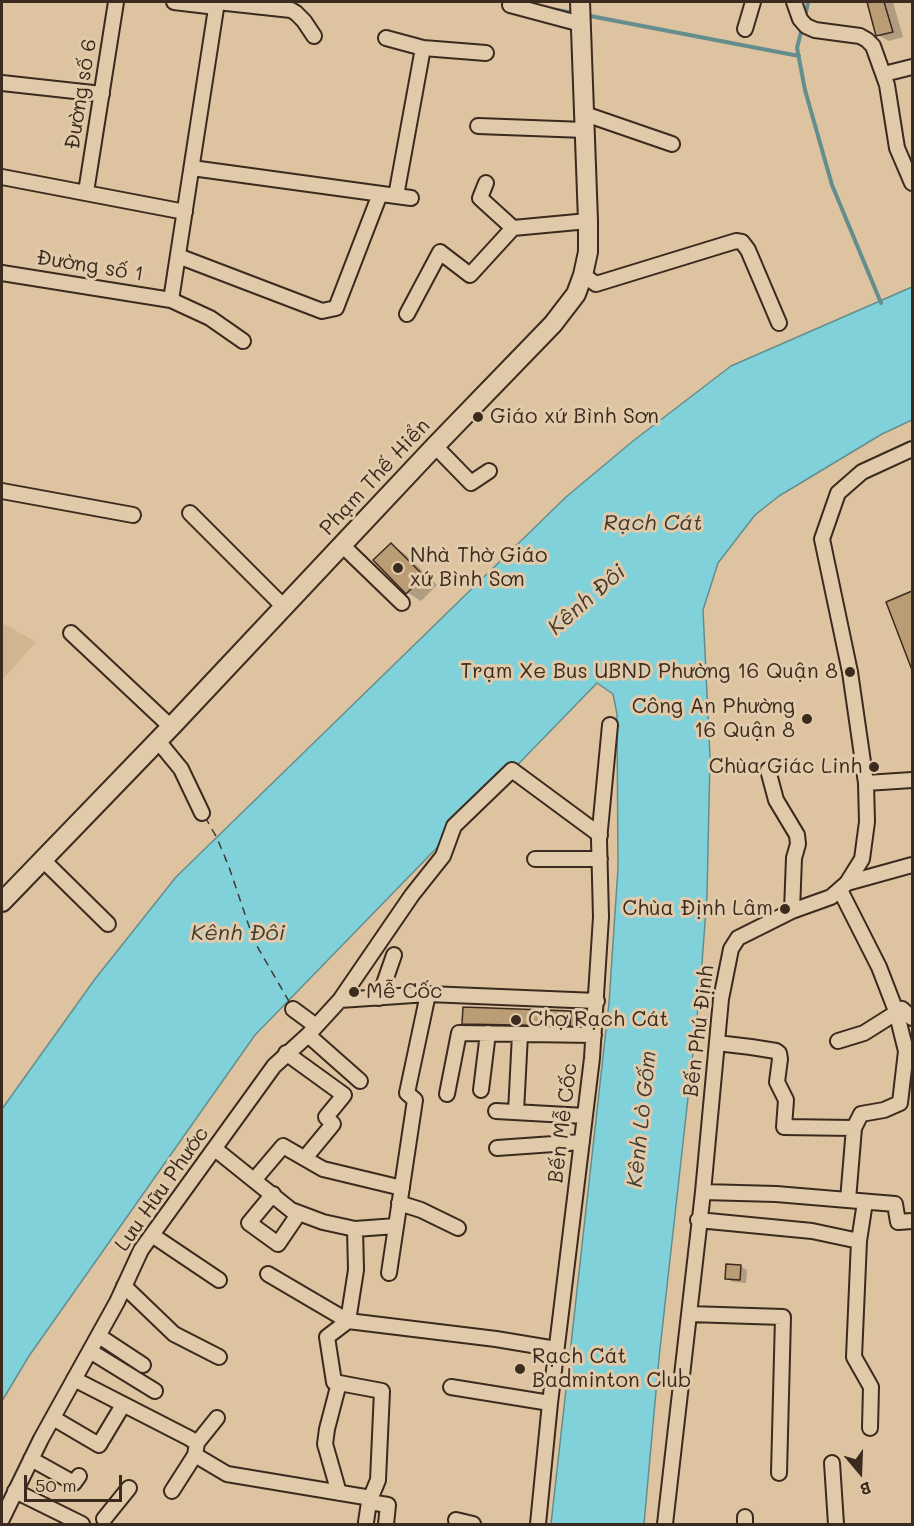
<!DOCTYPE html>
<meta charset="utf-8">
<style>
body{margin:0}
#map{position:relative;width:914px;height:1526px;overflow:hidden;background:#ddc39f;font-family:Mali,sans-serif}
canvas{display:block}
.frame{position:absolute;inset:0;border:3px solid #3b2a1e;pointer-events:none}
.north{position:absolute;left:830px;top:1442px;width:60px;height:60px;-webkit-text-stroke:4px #e1caaa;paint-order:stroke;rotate:161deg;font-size:16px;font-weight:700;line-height:24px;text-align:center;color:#3b2a1e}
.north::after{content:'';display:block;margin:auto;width:21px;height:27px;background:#3b2a1e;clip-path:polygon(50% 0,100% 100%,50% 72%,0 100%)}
.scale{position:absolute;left:24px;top:1475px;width:98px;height:27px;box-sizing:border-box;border:3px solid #3b2a1e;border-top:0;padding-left:8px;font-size:18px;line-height:21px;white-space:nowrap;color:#3b2a1e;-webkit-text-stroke:4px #e1caaa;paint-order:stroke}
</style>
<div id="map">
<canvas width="914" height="1526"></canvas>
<div class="frame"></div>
<div class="north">B</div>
<div class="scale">50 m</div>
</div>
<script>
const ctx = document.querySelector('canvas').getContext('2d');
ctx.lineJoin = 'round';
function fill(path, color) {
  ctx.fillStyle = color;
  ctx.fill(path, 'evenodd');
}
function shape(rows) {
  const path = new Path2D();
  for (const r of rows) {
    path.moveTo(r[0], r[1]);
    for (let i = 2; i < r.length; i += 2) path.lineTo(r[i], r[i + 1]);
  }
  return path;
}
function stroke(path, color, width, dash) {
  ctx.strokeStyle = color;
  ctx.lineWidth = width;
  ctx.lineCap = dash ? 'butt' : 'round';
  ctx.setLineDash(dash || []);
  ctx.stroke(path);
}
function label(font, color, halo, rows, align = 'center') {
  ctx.font = font + ' Mali,sans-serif';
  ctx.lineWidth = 6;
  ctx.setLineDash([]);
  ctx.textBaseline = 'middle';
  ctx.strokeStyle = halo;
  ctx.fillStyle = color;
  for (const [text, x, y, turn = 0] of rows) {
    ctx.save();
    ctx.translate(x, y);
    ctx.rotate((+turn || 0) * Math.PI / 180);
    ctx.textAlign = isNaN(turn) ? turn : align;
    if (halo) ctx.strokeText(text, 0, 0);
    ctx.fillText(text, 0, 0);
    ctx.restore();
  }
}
fill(shape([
 [2,623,36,642,2,680]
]), '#d0b590');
const water = shape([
 [912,287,912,420,882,434,779,496,755,515,718,563,703,610,710,757,707,896,700,990,659,1358,644,1524,551,1524,609,1003,618,868,617,714,613,694,597,683,255,1035,29,1356,2,1401,2,1109,95,979,176,877,566,497,633,441,731,366,912,287]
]);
fill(water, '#80d1d9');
stroke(water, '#648e8e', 1.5);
fill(shape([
 [868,2,893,2,903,37,889,41,878,35],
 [391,545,405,554,437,585,421,601,407,592],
 [912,593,912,657,907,654,888,603],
 [570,1013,585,1021,584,1033,478,1032,463,1023],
 [740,1266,747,1270,746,1283,733,1282,726,1278]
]), '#0003');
stroke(shape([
 [540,7,574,13],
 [585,15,799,56],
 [805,18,808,2],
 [802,28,797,48,805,90,832,185,881,303]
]), '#648e8e', 4);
stroke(shape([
 [205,817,217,838,229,867,254,941,290,1003]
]), '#423b31', 1.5, [8, 6]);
const building = shape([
 [867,2,884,2,893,32,876,36,867,2],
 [391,543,424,576,406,594,373,560,391,543],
 [912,591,912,670,886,602,912,591],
 [463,1007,571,1011,570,1026,462,1024,463,1007],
 [726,1264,741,1265,740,1280,725,1279,726,1264]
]);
fill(building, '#bb9d75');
stroke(building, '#3b2a1e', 1.5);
const minor = shape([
 [174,2,216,7],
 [217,2,291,10,296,13,304,21,314,36],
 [794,2,800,19,806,26,815,30,860,36,867,40,873,46,887,85,897,148,912,183],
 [510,5,581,24],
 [745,29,753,2],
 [386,38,423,48],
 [884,74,912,67],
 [2,83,102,94],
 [585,114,672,144],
 [478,126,585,130],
 [192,168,411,198],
 [2,177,185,212],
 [486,183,480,198,513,228],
 [86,192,116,2],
 [396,196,423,48,486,53],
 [178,256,322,311,336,308,380,194],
 [2,273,171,300,210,318,243,341],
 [583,275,596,284,736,241,742,242,748,250,779,323],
 [171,300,217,2],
 [407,314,440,252,470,275,513,228,588,221],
 [435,446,471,483,489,471],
 [2,491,133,515],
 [190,513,284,607],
 [342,545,402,603],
 [71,633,171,727],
 [158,741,181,769,202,813],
 [768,770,776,800,797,835,798,844,794,858,792,911],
 [866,783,912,780],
 [42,859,108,924],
 [535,859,600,859],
 [847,883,912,865],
 [840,890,879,967,896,1011,906,1051,900,1103,884,1110,861,1114,854,1128,848,1200],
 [379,998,394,955],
 [340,1000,428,994,597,1001],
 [293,1009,316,1026],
 [308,1035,360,1081],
 [838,1041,864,1033,902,1009,912,1018],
 [717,1043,751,1047,776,1051,779,1053,780,1059,777,1082,786,1100,784,1127,854,1128],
 [286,1053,344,1095,326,1117,333,1124,305,1158],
 [481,1090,488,1033],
 [447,1094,459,1033,594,1035],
 [496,1111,585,1116],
 [516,1112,520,1034],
 [497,1148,582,1142],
 [215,1149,291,1210,323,1222,355,1229,396,1226],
 [255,1179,283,1146,323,1169,402,1188],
 [703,1192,776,1194,895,1204,898,1222,912,1221],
 [273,1194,249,1223,278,1244,299,1213],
 [399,1203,421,1210,458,1228],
 [698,1220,812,1231,859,1241,854,1357,871,1387,870,1428],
 [355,1229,356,1270,348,1321,327,1337,334,1382,382,1391,378,1480,369,1502,366,1522],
 [152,1235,219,1280],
 [859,1241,865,1202],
 [389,1273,415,1100,407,1093,428,994],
 [268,1274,348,1321,496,1339,556,1349],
 [124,1286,174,1334,219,1357],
 [689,1314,783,1317,779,1473],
 [99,1336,143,1365],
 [90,1351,155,1391],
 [74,1379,189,1438,197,1443,195,1455,227,1474,371,1498],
 [451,1387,550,1403],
 [53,1418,99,1445,123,1405],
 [197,1443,217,1418],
 [31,1459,74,1483,79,1476],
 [832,1463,836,1524],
 [15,1491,82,1524],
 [172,1491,195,1455],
 [339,1493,325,1444,327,1429,339,1383],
 [369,1502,388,1505,386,1524],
 [2,1519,41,1439,117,1302,141,1250,274,1066,308,1035,340,1000,412,895,443,856,454,826,512,770,600,835],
 [104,1519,129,1488],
 [456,1520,473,1524],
 [538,1524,550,1403,592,1058,601,917,599,840,610,725],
 [665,1524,703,1192,721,999,731,949,738,938,792,911,831,897,847,883,862,859,867,822,866,783,850,672,822,539,838,493,862,472,912,449],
 [745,1524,745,1517]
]);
const major = shape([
 [2,902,171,727,435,446,553,324,576,294,583,275,588,252,588,221,580,2]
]);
stroke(minor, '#3b2a1e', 18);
stroke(major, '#3b2a1e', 22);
stroke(minor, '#e1caaa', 14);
stroke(major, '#e1caaa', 18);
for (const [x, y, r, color] of [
 [478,417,6,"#3b2a1e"],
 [398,568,6,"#3b2a1e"],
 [850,672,6,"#3b2a1e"],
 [807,719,6,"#3b2a1e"],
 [874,767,6,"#3b2a1e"],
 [785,909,6,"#3b2a1e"],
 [354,992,6,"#3b2a1e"],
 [516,1020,6,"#3b2a1e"],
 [520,1369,6,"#3b2a1e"]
]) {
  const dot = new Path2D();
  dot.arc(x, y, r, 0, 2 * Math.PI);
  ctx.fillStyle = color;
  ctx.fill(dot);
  stroke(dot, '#e1caaa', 2);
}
label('21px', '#3b2a1e', '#e1caaa', [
 ["Đường số 6",81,94,-81],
 ["Đường số 1",90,266,9],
 ["Phạm Thế Hiển",375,477,-47],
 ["Bến Phú Định",699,1031,-83],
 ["Bến Mễ Cốc",563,1123,-83],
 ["Lưu Hữu Phước",162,1189,-55]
]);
label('21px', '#3b2a1e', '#e1caaa', [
 ["Giáo xứ Bình Sơn",490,417],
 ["Nhà Thờ Giáo",410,556],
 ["xứ Bình Sơn",410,580],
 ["Trạm Xe Bus UBND Phường 16 Quận 8",838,672,"right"],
 ["Công An Phường",795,707,"right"],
 ["16 Quận 8",795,731,"right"],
 ["Chùa Giác Linh",862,767,"right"],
 ["Chùa Định Lâm",773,909,"right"],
 ["Mễ Cốc",366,992],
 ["Chợ Rạch Cát",528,1020],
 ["Rạch Cát",532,1357],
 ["Badminton Club",532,1381]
], 'left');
label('italic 22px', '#423b31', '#e1caaa', [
 ["Rạch Cát",653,523],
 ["Kênh Đôi",587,600,-41],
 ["Kênh Đôi",238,933],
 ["Kênh Lò Gốm",642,1119,-84]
]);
</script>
